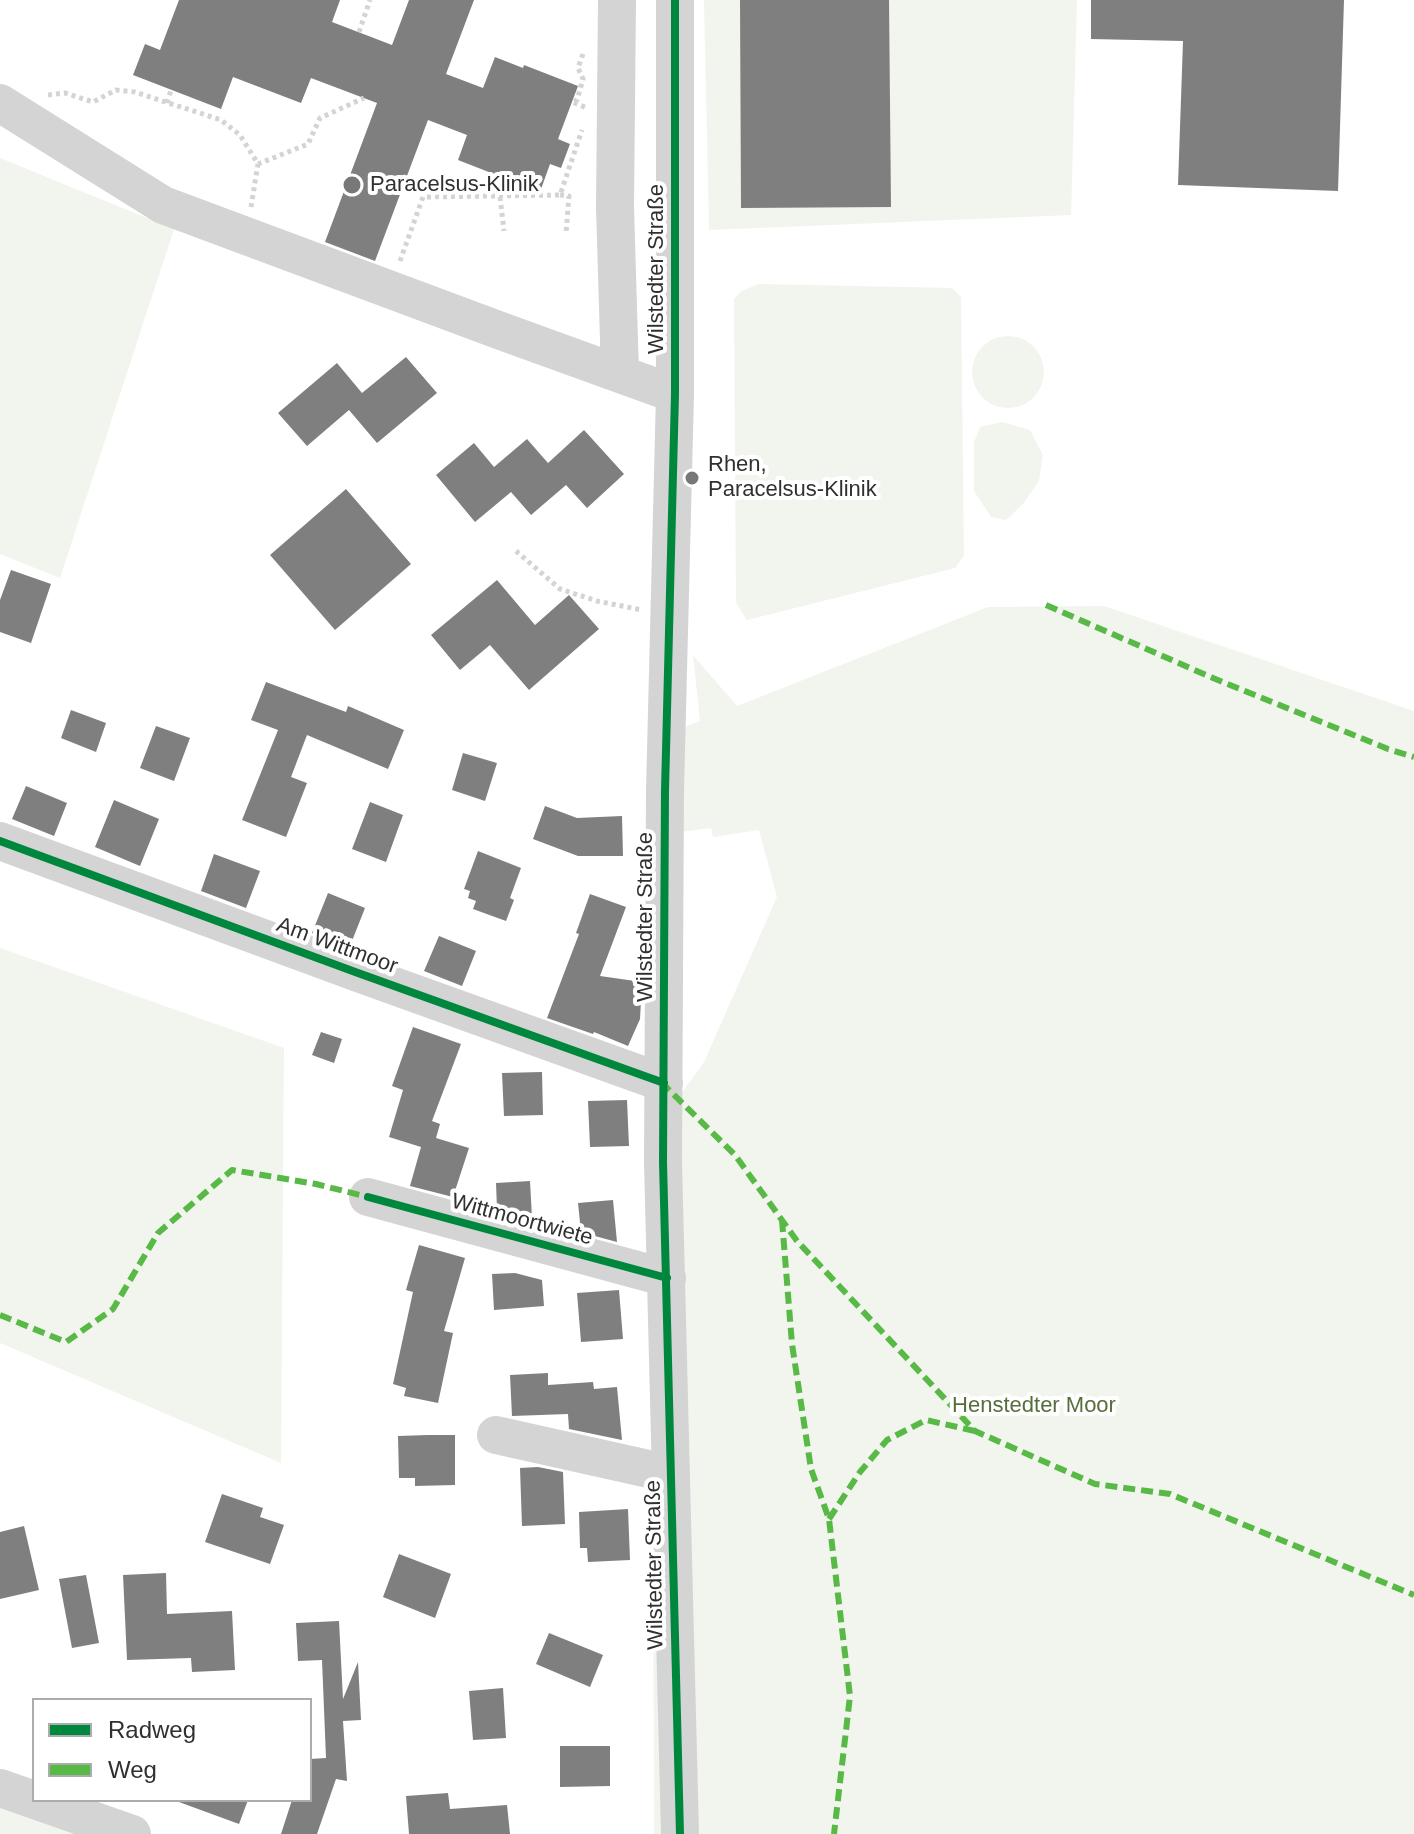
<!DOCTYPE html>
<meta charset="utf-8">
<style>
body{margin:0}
#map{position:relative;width:1414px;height:1834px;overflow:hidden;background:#fff;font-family:Helvetica,sans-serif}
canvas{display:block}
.legend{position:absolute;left:32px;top:1698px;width:280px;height:104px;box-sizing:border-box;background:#fff;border:2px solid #acacac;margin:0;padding:10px 14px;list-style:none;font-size:24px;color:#303030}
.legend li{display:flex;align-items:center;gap:16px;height:40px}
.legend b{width:40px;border:2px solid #acacac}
</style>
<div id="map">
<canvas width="1414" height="1834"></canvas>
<ul class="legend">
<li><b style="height:10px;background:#00873e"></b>Radweg</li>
<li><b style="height:10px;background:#58b947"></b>Weg</li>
</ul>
</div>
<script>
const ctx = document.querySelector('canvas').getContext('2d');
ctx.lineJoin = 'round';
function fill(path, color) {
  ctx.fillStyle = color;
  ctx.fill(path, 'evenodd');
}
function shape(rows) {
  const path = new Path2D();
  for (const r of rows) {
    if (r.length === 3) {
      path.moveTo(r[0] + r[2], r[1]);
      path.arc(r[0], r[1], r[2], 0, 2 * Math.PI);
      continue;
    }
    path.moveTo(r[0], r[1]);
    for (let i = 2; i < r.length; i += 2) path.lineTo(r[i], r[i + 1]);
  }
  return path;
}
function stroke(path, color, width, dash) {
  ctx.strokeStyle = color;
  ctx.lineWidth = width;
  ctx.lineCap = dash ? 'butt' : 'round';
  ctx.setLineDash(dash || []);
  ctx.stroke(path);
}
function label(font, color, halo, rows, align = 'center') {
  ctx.font = font + ' Helvetica,sans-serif';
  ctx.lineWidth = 8;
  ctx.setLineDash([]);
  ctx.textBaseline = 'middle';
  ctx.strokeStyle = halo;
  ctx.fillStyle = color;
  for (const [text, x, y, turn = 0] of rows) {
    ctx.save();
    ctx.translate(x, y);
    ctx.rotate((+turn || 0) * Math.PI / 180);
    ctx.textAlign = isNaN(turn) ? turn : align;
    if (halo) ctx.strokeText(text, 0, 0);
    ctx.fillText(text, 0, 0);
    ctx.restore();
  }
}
fill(shape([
 [704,0,1077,0,1071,215,709,230],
 [0,158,174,229,60,578,0,554],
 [758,284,952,288,961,297,964,556,955,568,747,620,736,603,734,299,740,292],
 [1008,372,36],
 [1002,422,1030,430,1043,455,1039,481,1023,504,1006,520,991,517,974,491,974,442,980,427],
 [1104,606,1414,711,1414,1834,654,1834,652,1134,704,1062,777,897,759,830,713,837,711,828,680,832,675,731,700,721,693,655,737,706,988,607],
 [0,948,284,1048,281,1463,0,1343],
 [0,1798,105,1834,0,1834]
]), '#f2f5ed');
fill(shape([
 [179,0,340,0,332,22,392,45,409,0,474,0,446,74,483,88,495,57,523,68,524,65,578,86,558,139,570,144,561,168,550,164,540,192,458,160,467,135,428,120,375,261,325,242,377,103,311,78,301,103,233,77,221,109,133,75,145,44,160,50],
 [740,0,889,0,891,207,741,208],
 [1091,0,1344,0,1338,191,1178,185,1183,41,1091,39],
 [406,357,437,393,377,443,349,410,307,446,278,413,337,363,362,393],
 [584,430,624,474,587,508,566,485,531,515,511,492,475,522,436,475,474,443,494,467,527,439,548,463],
 [346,489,411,564,335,630,270,555],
 [11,570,51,584,31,643,0,632,0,600],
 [497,580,535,625,569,595,599,629,529,690,490,645,460,670,431,635],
 [266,682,346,712,348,706,404,730,388,769,307,735,291,777,307,783,286,837,242,820,278,730,251,720],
 [71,710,106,723,96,752,61,738],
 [156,726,190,738,174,781,140,768],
 [463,753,497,763,485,801,452,790],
 [26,786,67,803,54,836,12,819],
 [114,800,159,819,140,866,95,847],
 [370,802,403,815,386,862,352,849],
 [545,806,577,818,622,816,623,856,578,856,533,839],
 [478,851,521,868,510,898,514,900,506,921,473,909,476,901,468,898,470,891,464,889],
 [214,854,260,871,246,908,201,891],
 [328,893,365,908,350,946,312,933],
 [590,894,626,907,600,976,642,982,640,1019,628,1046,594,1032,593,1034,547,1018,579,934,576,933],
 [439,936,476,951,462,986,424,971],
 [413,1027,461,1044,432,1121,440,1124,436,1138,469,1148,453,1197,410,1186,421,1147,389,1137,403,1090,392,1086],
 [321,1032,342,1039,334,1063,312,1055],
 [542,1072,543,1115,504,1116,502,1073],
 [627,1100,629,1146,590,1147,588,1101],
 [530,1181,532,1218,497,1209,496,1183],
 [613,1200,617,1242,591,1235,591,1233,581,1232,578,1203],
 [419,1245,465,1258,444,1331,453,1333,438,1403,404,1396,406,1388,393,1384,413,1292,406,1290],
 [515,1273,542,1280,544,1306,494,1310,492,1274],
 [619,1290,623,1339,581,1342,577,1293],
 [548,1373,548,1385,593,1382,594,1389,617,1387,622,1440,569,1429,568,1414,512,1416,510,1375],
 [428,1435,455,1435,455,1485,415,1486,415,1478,399,1478,398,1436],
 [538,1467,563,1472,565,1524,522,1526,520,1468],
 [222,1494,263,1508,260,1517,284,1525,270,1564,205,1542],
 [628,1509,630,1560,588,1562,587,1548,580,1548,579,1512],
 [24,1526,39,1590,0,1599,0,1532],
 [399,1554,451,1574,435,1618,383,1597],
 [166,1573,167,1614,232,1611,235,1670,192,1672,191,1658,127,1660,123,1575],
 [86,1575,99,1643,72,1648,59,1579],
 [339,1621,343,1699,358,1662,361,1720,343,1721,347,1781,336,1779,317,1834,281,1834,292,1800,310,1800,310,1759,326,1758,322,1660,298,1661,296,1623],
 [549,1633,603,1655,590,1687,536,1664],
 [503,1688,506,1738,473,1740,469,1691],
 [560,1746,610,1746,610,1786,560,1787],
 [448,1793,450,1809,507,1805,510,1834,409,1834,406,1796],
 [180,1800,248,1800,239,1824,179,1802]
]), '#7f7f7f');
stroke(shape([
 [359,32,370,0],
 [583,54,578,68,583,79,577,100,572,102,587,108],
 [48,95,65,93,93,102,116,90,135,92,221,120,240,135,258,164,308,144,320,118,364,98],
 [167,103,171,90],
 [560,195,569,196,566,233],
 [500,197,504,231],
 [251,207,258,164],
 [400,261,423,197,560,195,582,130],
 [516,551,560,589,597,601,642,610]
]), '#d4d4d4', 5, [4, 4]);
stroke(shape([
 [617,0,615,207,620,374],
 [675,0,675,394,665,790,663,1162,680,1834],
 [0,103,163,205,501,331,675,394],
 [0,841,358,973,664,1083],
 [368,1197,667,1278],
 [496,1435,671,1474],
 [0,1788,132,1834]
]), '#d4d4d4', 38);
stroke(shape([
 [1046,605,1213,678,1388,749,1414,757],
 [661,1082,735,1155,797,1241,975,1431,1095,1484,1170,1494,1414,1595],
 [782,1220,792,1344,811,1469,829,1519,850,1696,834,1834],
 [0,1315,66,1342,113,1309,158,1233,232,1170,316,1184,368,1197],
 [829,1519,860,1472,887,1440,926,1420,975,1431]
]), '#58b947', 6, [12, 6]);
stroke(shape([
 [675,0,675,394,665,790,663,1162,680,1834],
 [0,841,358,973,664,1083],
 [368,1197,667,1278]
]), '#00873e', 8);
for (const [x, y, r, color] of [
 [352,185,10,"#787878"],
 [692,478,8,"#787878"]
]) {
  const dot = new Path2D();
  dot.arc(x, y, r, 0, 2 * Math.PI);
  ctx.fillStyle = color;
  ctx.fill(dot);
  stroke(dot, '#fff', 3);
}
label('22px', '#303030', '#fff', [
 ["Paracelsus-Klinik",370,185],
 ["Rhen,",708,465],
 ["Paracelsus-Klinik",708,490]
], 'left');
label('22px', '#303030', '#fff', [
 ["Wilstedter Straße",657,269,-90],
 ["Wilstedter Straße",646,917,-90],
 ["Am Wittmoor",337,946,20],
 ["Wittmoortwiete",522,1220,15],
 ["Wilstedter Straße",655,1565,-91]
]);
label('22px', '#586d3c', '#fff', [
 ["Henstedter Moor",1034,1406]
]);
</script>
